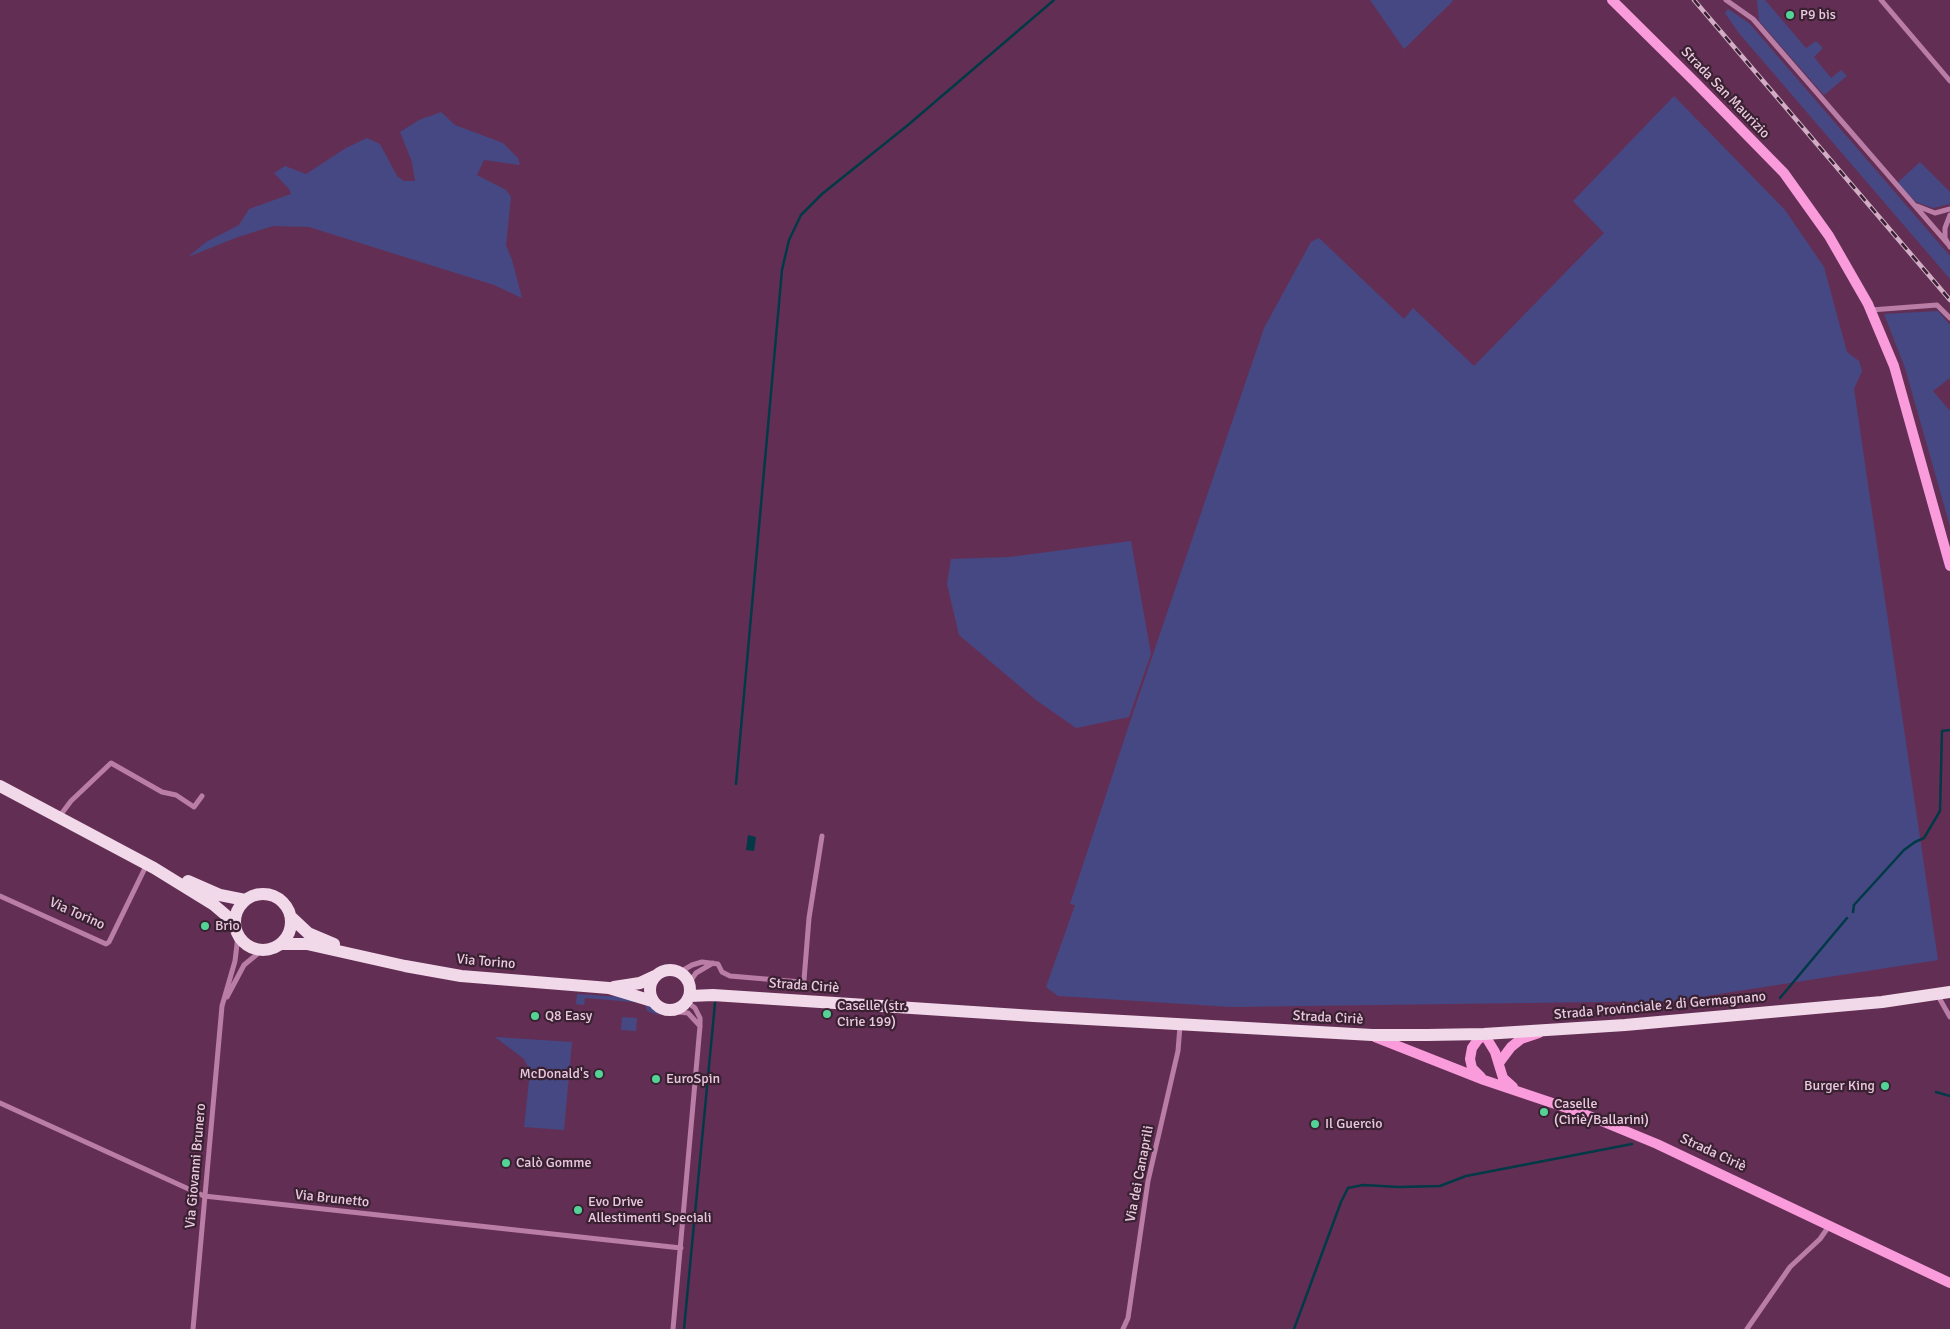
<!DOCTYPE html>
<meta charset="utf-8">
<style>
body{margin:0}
canvas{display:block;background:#632e54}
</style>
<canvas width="1950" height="1329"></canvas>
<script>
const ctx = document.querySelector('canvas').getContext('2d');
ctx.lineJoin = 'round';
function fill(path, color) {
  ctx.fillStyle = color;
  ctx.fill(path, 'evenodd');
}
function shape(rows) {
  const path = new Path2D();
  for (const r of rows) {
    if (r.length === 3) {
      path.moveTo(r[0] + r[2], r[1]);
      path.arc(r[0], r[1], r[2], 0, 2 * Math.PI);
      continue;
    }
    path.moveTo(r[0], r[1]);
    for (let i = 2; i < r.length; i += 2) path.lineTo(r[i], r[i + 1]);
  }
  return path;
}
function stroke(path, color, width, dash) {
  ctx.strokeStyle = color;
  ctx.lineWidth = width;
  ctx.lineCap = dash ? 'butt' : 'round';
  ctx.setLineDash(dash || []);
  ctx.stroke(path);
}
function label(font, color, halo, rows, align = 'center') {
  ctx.font = font + ' Signika,sans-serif';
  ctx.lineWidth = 4.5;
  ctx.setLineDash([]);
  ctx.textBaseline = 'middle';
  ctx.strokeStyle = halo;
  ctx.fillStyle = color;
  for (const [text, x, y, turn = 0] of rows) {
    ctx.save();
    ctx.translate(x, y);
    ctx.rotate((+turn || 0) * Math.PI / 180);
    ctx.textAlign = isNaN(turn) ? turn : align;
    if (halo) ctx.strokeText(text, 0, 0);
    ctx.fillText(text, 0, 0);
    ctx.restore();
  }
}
fill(shape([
 [1370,0,1452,0,1453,1,1404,49],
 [1757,0,1765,0,1806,48,1816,41,1823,48,1814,57,1831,78,1841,70,1847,76,1824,95,1759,21],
 [1728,9,1749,23,1950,256,1950,279,1738,32,1725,13],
 [1674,96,1785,210,1824,267,1847,352,1859,361,1862,371,1854,389,1938,960,1674,1001,1231,1007,1058,996,1046,987,1075,905,1070,904,1133,713,1264,328,1311,242,1319,238,1404,319,1413,308,1474,366,1604,233,1573,201],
 [441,112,455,125,503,143,518,158,520,165,484,160,477,175,506,190,511,197,506,245,512,260,522,298,494,285,309,227,273,226,238,237,188,257,206,242,239,225,249,209,291,194,289,189,274,173,285,166,306,174,346,148,367,138,380,144,397,176,404,181,415,181,412,162,400,132,419,120],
 [1920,162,1950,192,1950,204,1933,208,1916,202,1897,183],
 [1938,311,1950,325,1950,378,1933,391,1950,411,1950,526,1905,368,1884,314],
 [1131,541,1151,654,1129,717,1076,728,1036,700,959,635,947,584,951,559,1010,557],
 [577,994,639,998,652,1006,659,1015,647,1011,645,1003,585,998,584,1005,576,1004],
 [622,1017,637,1018,636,1031,621,1030],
 [495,1037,572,1042,564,1130,524,1127,530,1071,524,1059]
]), '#454883');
fill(shape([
 [748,835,756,837,754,851,746,850]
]), '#013946');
stroke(shape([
 [736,784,782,270,789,240,801,215,822,194,908,125,1054,0],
 [1853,912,1854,905,1904,850,1915,842,1924,838,1940,811,1942,731,1950,730],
 [1780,998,1847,918],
 [1936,1092,1950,1096],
 [684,1329,715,1003],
 [1294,1329,1341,1202,1348,1188,1363,1185,1399,1187,1440,1186,1466,1176,1632,1144]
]), '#013946', 2.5);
stroke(shape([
 [1726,0,1753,19,1948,244],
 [1881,0,1950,81],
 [1917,206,1935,213,1950,209],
 [1950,215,1945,228,1945,238,1950,247],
 [1871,310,1937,305,1950,318],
 [59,817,71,801,111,763,162,792,176,795,194,807,202,796],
 [0,896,106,944,109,942,147,864],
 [680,972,692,965,702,962,718,964,722,972,730,976,801,982,804,980,809,918,822,836],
 [689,983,696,973,713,963],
 [1937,994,1950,1017],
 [227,997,244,965,261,951],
 [669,1011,688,1013,700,1026],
 [0,1103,204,1196,681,1248],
 [193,1329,222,1006,235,961,238,936],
 [673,1329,700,1026,700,1018,695,1008,687,1002],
 [1123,1329,1128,1318,1148,1181,1178,1051,1180,1026],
 [1747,1329,1790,1267,1820,1239,1829,1226]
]), '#b97da6', 5);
stroke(shape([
 [1612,0,1695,82,1784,173,1829,236,1868,304,1894,366,1950,566],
 [1375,1037,1484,1080,1582,1113,1657,1144,1950,1283],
 [1499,1063,1511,1047,1521,1039,1539,1033],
 [1481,1077,1472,1068,1470,1059,1472,1048,1477,1041,1484,1034,1495,1052,1503,1078,1513,1087]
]), '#fa9bdc', 10);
stroke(shape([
 [0,786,154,868,214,905,235,923],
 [188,881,220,895,245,900],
 [263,922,28],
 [292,918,308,933,334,944],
 [281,944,307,944,405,966,461,976,609,988,652,1001],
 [670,990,20],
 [614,987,640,983,655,976],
 [690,996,713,995,1034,1016,1372,1035,1427,1035,1484,1034,1625,1025,1882,1002,1950,992]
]), '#f2d9e9', 12);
const rail = shape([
 [1694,0,1950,300]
]);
stroke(rail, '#d2aec6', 4.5);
stroke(rail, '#392132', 2.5, [8]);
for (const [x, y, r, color] of [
 [1790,15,5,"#53d396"],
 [205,926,5,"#53d396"],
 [827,1014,5,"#53d396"],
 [535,1016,5,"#53d396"],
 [599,1074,5,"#53d396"],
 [656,1079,5,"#53d396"],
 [1885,1086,5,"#53d396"],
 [1544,1112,5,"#53d396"],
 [1315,1124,5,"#53d396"],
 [506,1163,5,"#53d396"],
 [578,1210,5,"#53d396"]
]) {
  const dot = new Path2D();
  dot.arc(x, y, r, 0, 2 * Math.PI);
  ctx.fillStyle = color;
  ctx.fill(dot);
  stroke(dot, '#392132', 2);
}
label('14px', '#eac9de', '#392132', [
 ["P9 bis",1800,15],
 ["Brio",215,926],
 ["Caselle (str.",837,1006],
 ["Cirie 199)",837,1022],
 ["Q8 Easy",545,1016],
 ["McDonald's",589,1074,"right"],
 ["EuroSpin",666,1079],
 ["Burger King",1875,1086,"right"],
 ["Caselle",1554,1104],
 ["(Ciriè/Ballarini)",1554,1120],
 ["Il Guercio",1325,1124],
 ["Calò Gomme",516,1163],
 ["Evo Drive",588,1202],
 ["Allestimenti Speciali",588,1218]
], 'left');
label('14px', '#eac9de', '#392132', [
 ["Strada San Maurizio",1725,93,46],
 ["Via Torino",77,914,24],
 ["Via Torino",486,962,5],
 ["Strada Ciriè",804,986,4],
 ["Strada Provinciale 2 di Germagnano",1660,1006,-5],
 ["Strada Ciriè",1328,1018,3],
 ["Strada Ciriè",1713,1153,25],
 ["Via Giovanni Brunero",196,1166,-85],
 ["Via dei Canaprili",1140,1174,-79],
 ["Via Brunetto",332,1199,6]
]);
</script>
